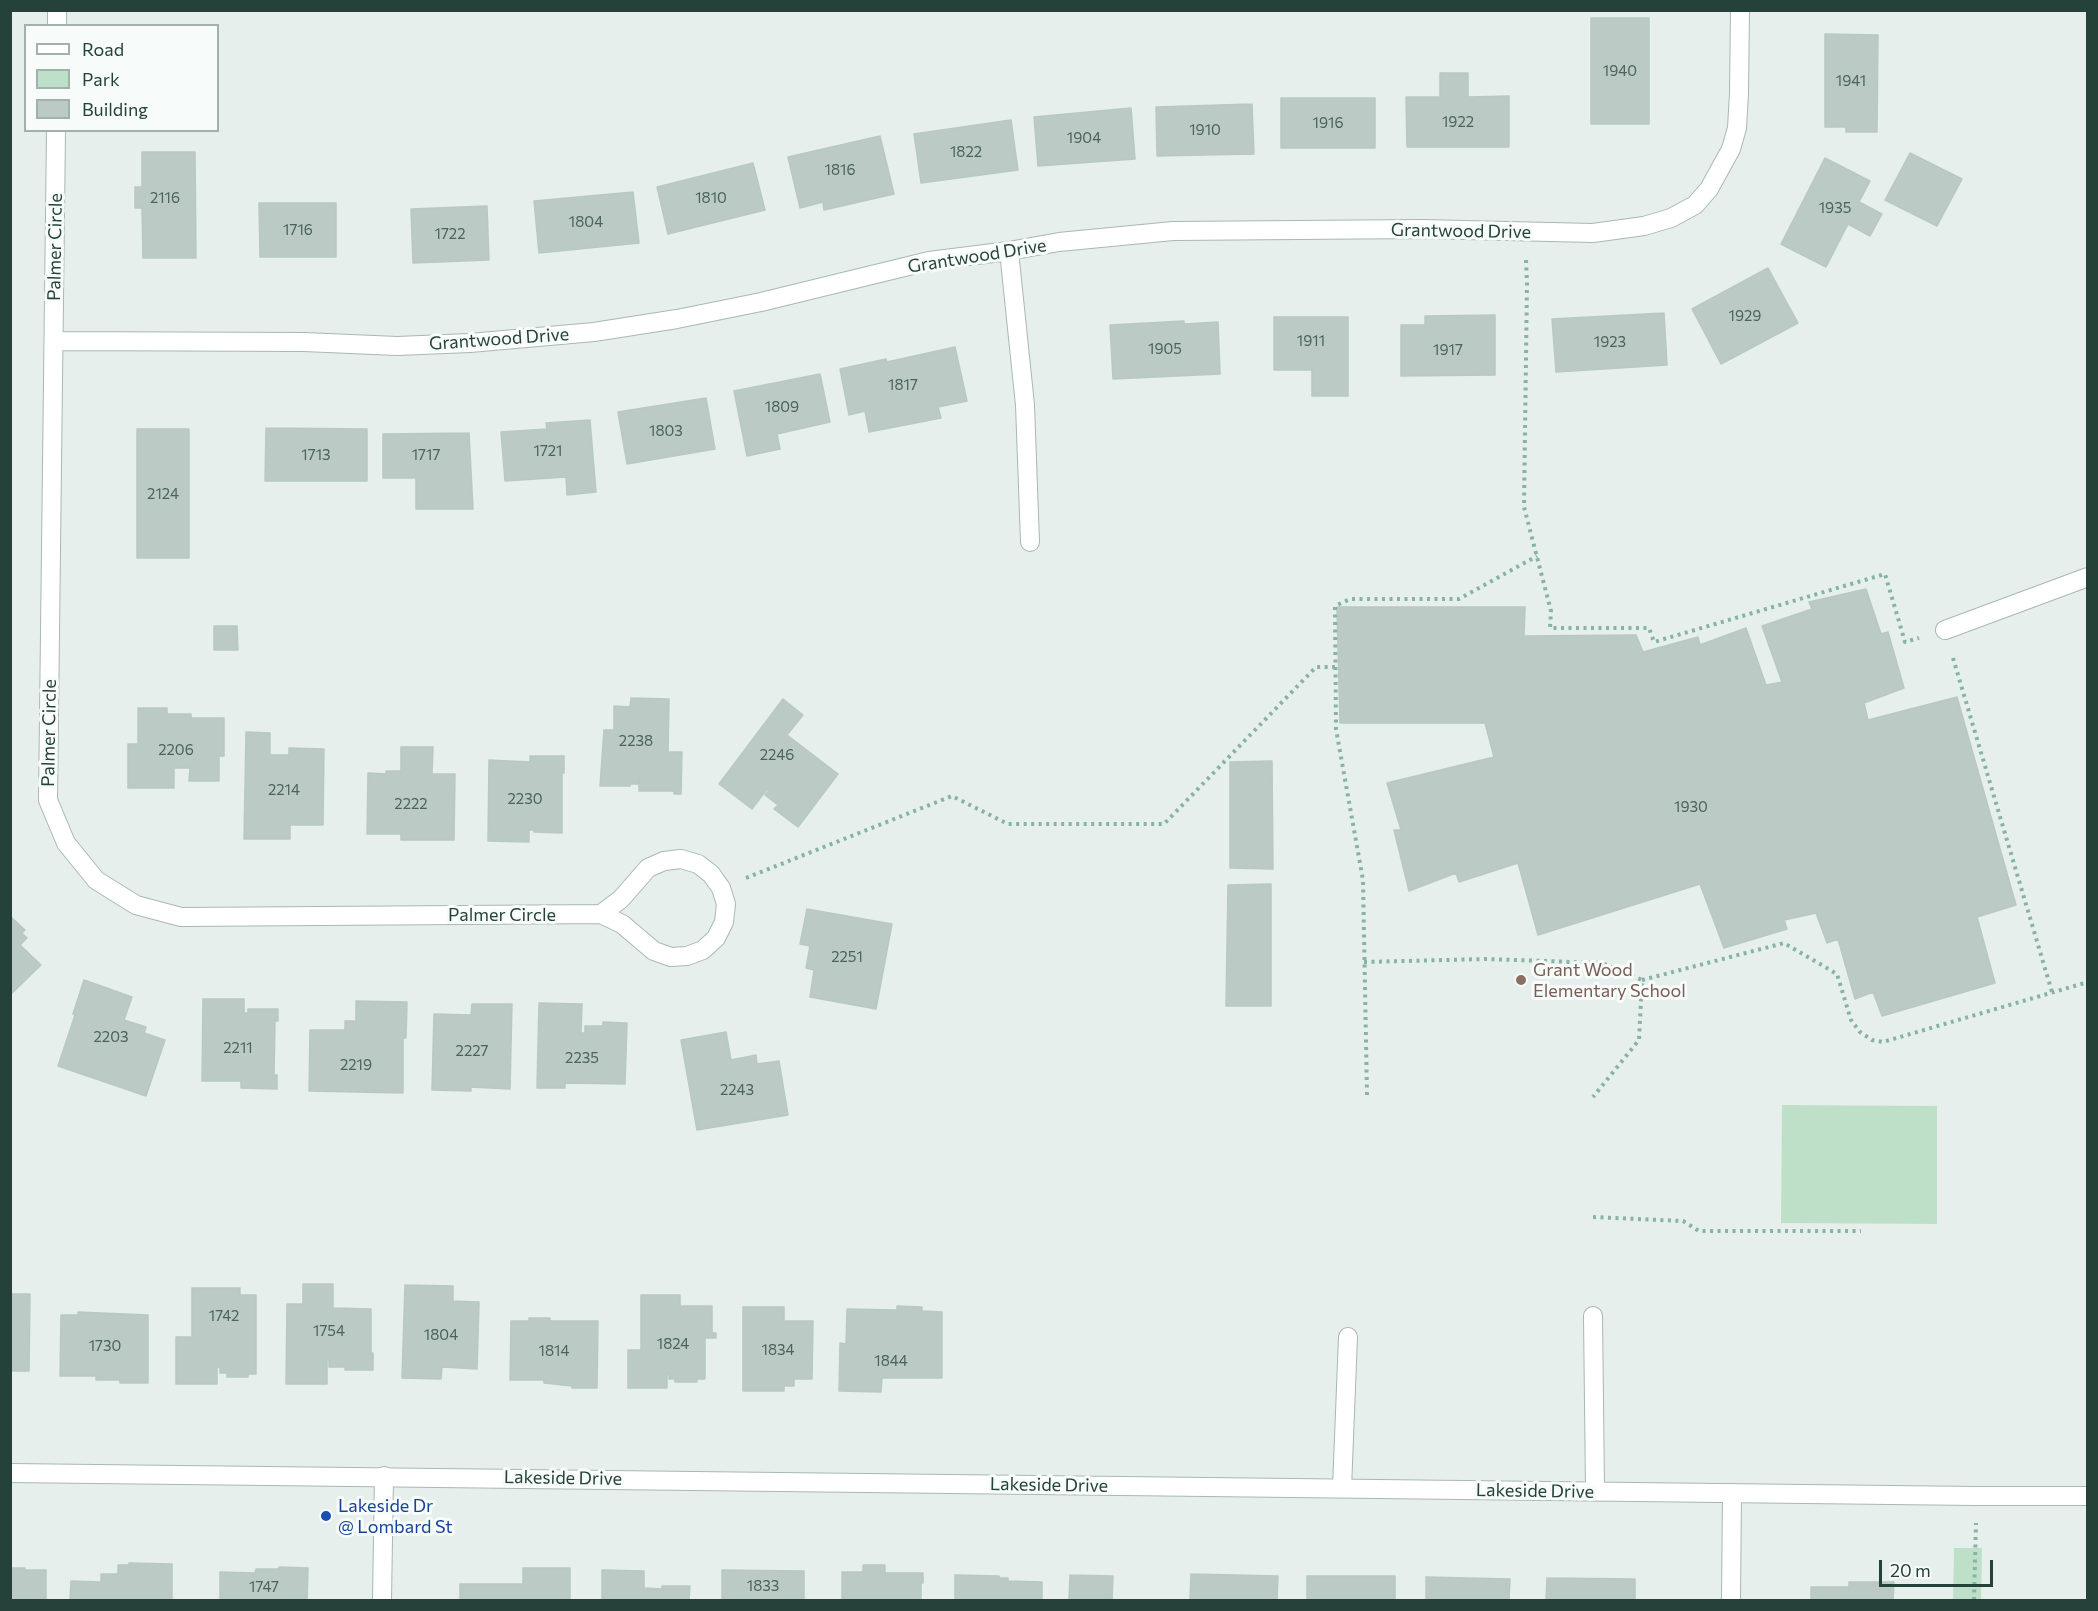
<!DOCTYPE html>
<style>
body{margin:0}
#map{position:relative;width:2098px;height:1611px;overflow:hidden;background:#e6efeb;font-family:Commissioner,sans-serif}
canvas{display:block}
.frame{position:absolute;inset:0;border:12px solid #24423a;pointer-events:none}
.legend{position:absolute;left:24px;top:24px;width:195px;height:108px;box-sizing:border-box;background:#f7fbf9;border:2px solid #a3b1ad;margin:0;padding:8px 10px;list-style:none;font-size:18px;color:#24423a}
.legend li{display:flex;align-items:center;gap:12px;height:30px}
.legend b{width:30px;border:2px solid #a3b1ad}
.scale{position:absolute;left:1879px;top:1560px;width:114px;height:27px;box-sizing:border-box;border:3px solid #24423a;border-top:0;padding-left:8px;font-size:18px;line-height:21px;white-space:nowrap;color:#24423a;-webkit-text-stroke:4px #f7fbf9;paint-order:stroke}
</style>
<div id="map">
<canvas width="2098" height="1611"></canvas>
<div class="frame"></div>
<ul class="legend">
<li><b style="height:8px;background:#fff"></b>Road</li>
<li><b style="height:16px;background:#bfe0c8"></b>Park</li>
<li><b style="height:16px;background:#bbcac4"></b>Building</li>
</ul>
<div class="scale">20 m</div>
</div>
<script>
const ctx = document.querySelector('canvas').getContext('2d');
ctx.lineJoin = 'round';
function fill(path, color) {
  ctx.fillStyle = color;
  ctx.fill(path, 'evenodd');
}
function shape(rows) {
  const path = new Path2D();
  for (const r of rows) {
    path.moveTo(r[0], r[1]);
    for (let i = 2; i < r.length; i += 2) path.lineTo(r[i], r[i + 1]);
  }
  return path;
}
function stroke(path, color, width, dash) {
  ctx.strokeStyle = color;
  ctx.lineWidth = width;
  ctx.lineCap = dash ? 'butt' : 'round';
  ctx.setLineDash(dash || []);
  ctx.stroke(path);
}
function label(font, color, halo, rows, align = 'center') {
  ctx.font = font + ' Commissioner,sans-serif';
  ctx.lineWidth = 6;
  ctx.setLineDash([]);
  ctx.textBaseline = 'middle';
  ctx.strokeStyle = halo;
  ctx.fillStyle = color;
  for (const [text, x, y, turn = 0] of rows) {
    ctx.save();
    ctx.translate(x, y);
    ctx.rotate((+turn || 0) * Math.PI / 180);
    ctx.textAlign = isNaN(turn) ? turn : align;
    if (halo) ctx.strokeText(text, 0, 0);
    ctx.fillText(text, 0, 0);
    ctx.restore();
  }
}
fill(shape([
 [1782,1105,1937,1106,1937,1224,1781,1223],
 [1954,1548,1982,1548,1981,1600,1953,1600]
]), '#bfe0c8');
const building = shape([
 [1591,18,1649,18,1649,124,1591,124,1591,18],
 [1825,34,1878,35,1877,132,1846,132,1846,127,1825,127,1825,34],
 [1440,73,1468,73,1468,97,1509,96,1509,147,1407,147,1406,97,1440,97,1440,73],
 [1281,98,1375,98,1375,148,1281,148,1281,98],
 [1252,104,1254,154,1157,156,1156,107,1252,104],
 [1131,108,1135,159,1038,166,1034,117,1131,108],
 [1011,120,1018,170,921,183,914,134,1011,120],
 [880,136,894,194,824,210,823,202,800,208,788,157,880,136],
 [142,152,195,152,196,258,143,258,142,208,135,208,135,187,142,187,142,152],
 [1910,153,1962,179,1937,226,1885,200,1910,153],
 [1825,158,1870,181,1859,202,1882,214,1870,236,1848,224,1826,267,1781,244,1825,158],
 [753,163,765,210,668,234,657,187,753,163],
 [633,192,639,243,539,253,534,201,633,192],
 [259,203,336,203,336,257,260,257,259,203],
 [487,206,489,260,413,263,411,209,487,206],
 [1768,268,1798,323,1721,364,1692,309,1768,268],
 [1664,313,1667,365,1556,372,1552,319,1664,313],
 [1495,315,1495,375,1401,376,1401,325,1425,325,1425,316,1495,315],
 [1274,317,1348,317,1348,396,1312,396,1312,370,1274,370,1274,317],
 [1184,321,1184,324,1218,322,1220,374,1113,379,1110,325,1184,321],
 [955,347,967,401,938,407,941,418,869,432,865,411,849,415,840,369,886,359,887,362,955,347],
 [820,374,830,422,777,434,780,449,747,456,734,391,820,374],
 [706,398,715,449,627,464,618,412,706,398],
 [590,420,596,492,567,495,566,477,505,481,501,432,547,429,546,423,590,420],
 [266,428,367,429,367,481,265,481,266,428],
 [137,429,189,429,189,558,137,558,137,429],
 [469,433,473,509,416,509,416,478,383,478,383,434,469,433],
 [1866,589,1881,634,1888,632,1904,688,1864,703,1868,720,1957,697,2016,905,1977,917,1995,983,1882,1016,1873,992,1855,999,1838,939,1827,943,1816,913,1784,920,1787,929,1724,948,1700,884,1538,935,1518,863,1459,882,1456,873,1409,891,1394,830,1401,830,1387,783,1494,757,1485,723,1340,723,1337,607,1525,607,1524,636,1636,635,1643,652,1698,637,1700,645,1746,628,1766,685,1782,682,1762,626,1812,609,1809,602,1866,589],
 [214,626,237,626,238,650,214,650,214,626],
 [631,698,669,699,668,752,682,752,681,794,674,794,674,791,639,791,639,777,638,777,638,784,630,784,630,786,600,786,604,730,614,730,614,706,630,707,631,698],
 [783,699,803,715,787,735,838,774,798,827,774,809,778,805,765,795,769,790,767,789,752,809,719,784,783,699],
 [138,708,167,708,167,714,191,714,191,718,224,718,224,756,219,756,219,781,189,781,190,768,174,768,174,788,128,788,128,744,138,744,138,708],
 [246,732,270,733,270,755,289,755,289,748,324,749,323,825,290,825,290,839,244,839,246,732],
 [401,747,433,747,432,774,455,774,454,840,401,840,401,834,367,834,368,773,386,774,386,771,401,771,401,747],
 [530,756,564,756,564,773,562,773,562,833,534,832,534,830,529,830,529,842,488,841,489,760,530,762,530,756],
 [1272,761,1273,869,1230,868,1230,762,1272,761],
 [1271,884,1271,1006,1226,1006,1228,885,1271,884],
 [807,909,892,924,876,1009,810,997,814,970,806,968,810,946,800,944,807,909],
 [10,916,25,930,22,933,27,938,20,945,41,965,10,995,10,916],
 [84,980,132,997,124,1020,146,1027,144,1033,165,1040,146,1096,58,1066,75,1015,73,1014,84,980],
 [203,999,244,999,244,1013,248,1013,248,1009,278,1009,278,1021,275,1021,274,1075,277,1075,277,1089,241,1088,241,1081,202,1081,203,999],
 [356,1001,407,1002,406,1038,403,1038,403,1093,309,1091,310,1030,345,1030,345,1021,356,1021,356,1001],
 [539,1003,582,1004,581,1033,585,1033,585,1026,603,1026,603,1022,627,1023,625,1084,565,1083,565,1088,537,1088,539,1003],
 [472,1004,512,1004,510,1089,471,1087,471,1091,432,1090,434,1014,471,1015,472,1004],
 [726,1032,731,1060,756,1055,757,1064,779,1061,788,1115,697,1130,681,1040,726,1032],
 [303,1284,333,1284,333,1308,371,1309,371,1353,373,1353,373,1370,345,1370,345,1367,329,1367,329,1360,327,1360,327,1384,286,1384,287,1304,303,1304,303,1284],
 [405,1285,453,1286,453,1301,479,1302,477,1369,442,1367,441,1379,402,1378,405,1285],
 [192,1288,240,1288,240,1295,256,1295,256,1374,248,1374,248,1377,227,1377,227,1373,220,1373,220,1367,217,1367,217,1384,176,1384,176,1337,192,1337,192,1288],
 [10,1294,30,1294,29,1371,10,1371,10,1294],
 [641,1295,680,1295,680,1306,712,1306,712,1333,716,1333,716,1338,705,1338,705,1379,697,1379,697,1382,675,1382,675,1379,669,1379,669,1374,667,1374,667,1388,628,1388,628,1350,641,1350,641,1295],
 [897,1306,922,1307,922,1311,942,1312,942,1378,882,1378,881,1392,839,1391,840,1343,846,1344,847,1309,897,1310,897,1306],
 [743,1307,784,1307,784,1321,813,1321,812,1379,794,1379,794,1386,784,1386,784,1391,743,1391,743,1307],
 [78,1312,148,1315,148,1383,120,1383,120,1380,96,1380,96,1376,60,1376,61,1315,78,1315,78,1312],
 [529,1318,550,1318,550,1321,598,1321,597,1388,572,1388,572,1386,544,1383,544,1380,510,1380,511,1321,529,1321,529,1318],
 [129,1563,172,1564,172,1600,70,1600,71,1581,101,1582,101,1574,118,1574,118,1565,129,1565,129,1563],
 [863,1565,885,1565,885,1573,923,1573,923,1583,921,1583,921,1600,842,1600,842,1572,863,1572,863,1565],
 [279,1567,308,1568,307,1600,220,1600,220,1572,255,1573,256,1569,279,1569,279,1567],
 [10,1568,25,1568,25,1570,46,1570,46,1600,10,1600,10,1568],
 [523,1568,570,1568,570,1600,460,1600,460,1584,523,1584,523,1568],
 [602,1570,644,1571,644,1588,662,1589,662,1586,690,1586,689,1600,602,1600,602,1570],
 [722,1570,804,1571,804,1600,722,1600,722,1570],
 [1191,1574,1278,1576,1277,1600,1190,1600,1191,1574],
 [955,1575,999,1576,999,1578,1008,1578,1008,1581,1042,1582,1042,1600,955,1600,955,1575],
 [1070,1575,1113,1576,1112,1600,1069,1600,1070,1575],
 [1307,1576,1395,1576,1395,1600,1307,1600,1307,1576],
 [1426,1577,1510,1579,1509,1600,1426,1600,1426,1577],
 [1547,1578,1635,1579,1635,1600,1546,1600,1547,1578],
 [1849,1582,1894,1582,1893,1600,1811,1600,1811,1587,1849,1587,1849,1582]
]);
fill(building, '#bbcac4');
stroke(building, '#b8c9c2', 1.5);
const service = shape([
 [1945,630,2088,577],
 [1593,1316,1595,1491],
 [1342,1488,1348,1337]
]);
const minor = shape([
 [57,26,57,10],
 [56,130,48,800,66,843,96,880,136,905,181,917,601,914,622,924,654,951,671,957,687,956,703,950,716,938,724,922,726,904,721,888,711,874,698,864,681,859,664,861,648,868,621,899,601,914],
 [1009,251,1025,405,1030,542],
 [54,341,304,342,397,346,470,343,594,332,677,319,761,302,929,261,1009,251,1059,242,1173,231,1422,229,1593,233,1644,226,1671,218,1695,205,1709,189,1731,149,1737,128,1739,93,1740,10],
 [382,1600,384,1476],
 [1731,1600,1732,1493]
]);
const tertiary = shape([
 [10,1473,1976,1496,2088,1496]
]);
stroke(service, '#a8b8b2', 20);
stroke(minor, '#a8b8b2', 20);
stroke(tertiary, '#a8b8b2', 20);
stroke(shape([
 [1526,260,1527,283,1524,507,1551,611,1550,628,1649,628,1654,642,1885,574,1905,642,1919,638],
 [1953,658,2052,992],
 [746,878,952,796,1008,824,1164,824,1316,667,1335,667],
 [1364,962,1486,959,1602,963,1642,980,1639,1040,1593,1097],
 [1642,980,1784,943,1837,974,1851,1020,1860,1032,1872,1040,1883,1042,2088,982],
 [1367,1095,1363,880,1336,729,1335,606,1350,599,1459,599,1537,556],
 [1593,1217,1683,1221,1699,1231,1861,1231],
 [1974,1600,1976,1523]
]), '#86b3a5', 4, [3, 4.5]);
stroke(service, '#fff', 18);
stroke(minor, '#fff', 18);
stroke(tertiary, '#fff', 18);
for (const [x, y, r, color] of [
 [1521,980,6,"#8d6e63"],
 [326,1516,6,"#1a4fb4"]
]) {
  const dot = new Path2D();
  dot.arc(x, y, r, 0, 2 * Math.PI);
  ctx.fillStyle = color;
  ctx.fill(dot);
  stroke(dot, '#f7fbf9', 2);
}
label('15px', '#4a645c', null, [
 ["1940",1620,71],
 ["1941",1851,81],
 ["1922",1458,122],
 ["1916",1328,123],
 ["1910",1205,130],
 ["1904",1084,138],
 ["1822",966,152],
 ["1816",840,170],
 ["2116",165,198],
 ["1810",711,198],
 ["1935",1835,208],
 ["1804",586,222],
 ["1716",298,230],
 ["1722",450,234],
 ["1929",1745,316],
 ["1911",1311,341],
 ["1923",1610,342],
 ["1905",1165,349],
 ["1917",1448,350],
 ["1817",903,385],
 ["1809",782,407],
 ["1803",666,431],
 ["1721",548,451],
 ["1713",316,455],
 ["1717",426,455],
 ["2124",163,494],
 ["2238",636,741],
 ["2206",176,750],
 ["2246",777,755],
 ["2214",284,790],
 ["2230",525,799],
 ["2222",411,804],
 ["1930",1691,807],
 ["2251",847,957],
 ["2203",111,1037],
 ["2211",238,1048],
 ["2227",472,1051],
 ["2235",582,1058],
 ["2219",356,1065],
 ["2243",737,1090],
 ["1742",224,1316],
 ["1754",329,1331],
 ["1804",441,1335],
 ["1824",673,1344],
 ["1730",105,1346],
 ["1834",778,1350],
 ["1814",554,1351],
 ["1844",891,1361],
 ["1833",763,1586],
 ["1747",264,1587]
]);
label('18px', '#24423a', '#f7fbf9', [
 ["Grantwood Drive",1461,231,1],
 ["Palmer Circle",55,247,-89],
 ["Grantwood Drive",977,256,-9],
 ["Grantwood Drive",499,339,-4],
 ["Palmer Circle",49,733,-89],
 ["Palmer Circle",502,915],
 ["Lakeside Drive",563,1478,1],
 ["Lakeside Drive",1049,1485,1],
 ["Lakeside Drive",1535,1491,1]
]);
label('18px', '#785e54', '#f7fbf9', [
 ["Grant Wood",1533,970],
 ["Elementary School",1533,991]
], 'left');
label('18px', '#164399', '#f7fbf9', [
 ["Lakeside Dr",338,1506],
 ["@ Lombard St",338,1527]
], 'left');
</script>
